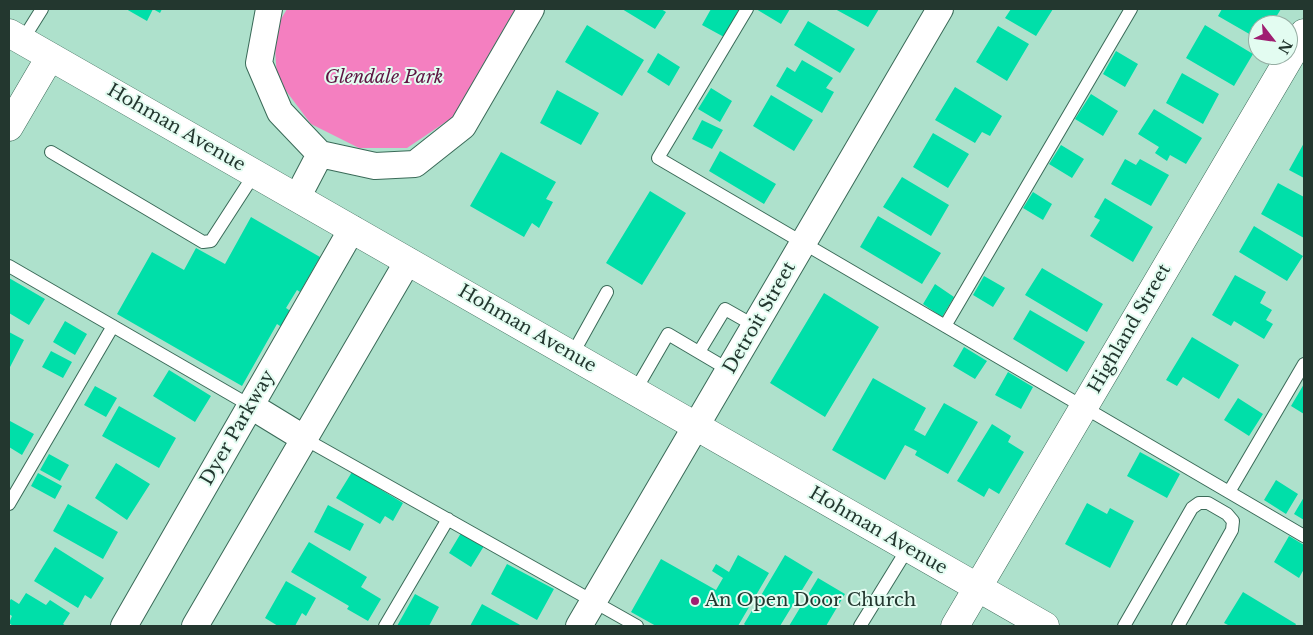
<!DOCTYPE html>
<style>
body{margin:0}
#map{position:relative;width:1313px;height:635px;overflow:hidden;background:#aee1cc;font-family:"Libre Baskerville",serif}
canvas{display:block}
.frame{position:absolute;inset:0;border:10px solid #23372f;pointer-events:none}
.north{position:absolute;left:1248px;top:15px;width:50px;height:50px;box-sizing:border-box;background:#e3fcf1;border:1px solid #96ada3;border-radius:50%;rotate:120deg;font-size:14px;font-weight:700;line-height:20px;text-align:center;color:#23372f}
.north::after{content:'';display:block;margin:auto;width:18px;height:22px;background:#9f1e71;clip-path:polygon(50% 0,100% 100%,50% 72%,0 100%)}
</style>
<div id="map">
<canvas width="1313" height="635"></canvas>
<div class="frame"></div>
<div class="north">N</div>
</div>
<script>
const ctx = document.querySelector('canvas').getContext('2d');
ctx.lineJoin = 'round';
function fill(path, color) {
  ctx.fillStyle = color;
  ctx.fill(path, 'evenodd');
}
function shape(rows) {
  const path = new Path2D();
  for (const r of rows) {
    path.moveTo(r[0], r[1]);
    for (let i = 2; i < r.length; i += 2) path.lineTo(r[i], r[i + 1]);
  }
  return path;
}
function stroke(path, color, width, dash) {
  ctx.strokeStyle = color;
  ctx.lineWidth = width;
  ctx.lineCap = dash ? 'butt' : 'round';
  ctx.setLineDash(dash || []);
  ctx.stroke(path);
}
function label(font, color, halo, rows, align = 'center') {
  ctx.font = font + ' "Libre Baskerville",serif';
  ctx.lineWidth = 4;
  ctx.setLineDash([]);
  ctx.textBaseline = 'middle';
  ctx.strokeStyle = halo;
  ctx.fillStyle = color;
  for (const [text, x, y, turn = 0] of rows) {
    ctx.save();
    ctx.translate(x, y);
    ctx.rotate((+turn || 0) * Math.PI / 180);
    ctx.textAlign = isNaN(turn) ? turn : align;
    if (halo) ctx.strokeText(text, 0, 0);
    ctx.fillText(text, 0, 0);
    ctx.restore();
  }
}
fill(shape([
 [287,9,515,9,453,117,407,148,359,148,311,124,277,79,274,31]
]), '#f47fc0');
fill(shape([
 [126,9,162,9,160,13,153,9,147,21],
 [622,9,661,9,666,12,655,29],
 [711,9,739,9,724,37,702,25],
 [756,9,790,9,781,24],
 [835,9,879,9,868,27],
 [1011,9,1053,9,1036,36,1005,18],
 [1222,9,1281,9,1271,25,1258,25,1258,39,1218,16],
 [808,21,855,49,840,73,794,45],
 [587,25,644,60,622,96,565,62],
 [1205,25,1253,54,1234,86,1186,58],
 [998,26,1029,44,1007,81,976,62],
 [1116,51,1138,64,1125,87,1103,74],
 [658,53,680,67,669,86,647,72],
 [802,60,833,78,826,88,834,92,822,113,776,86,787,67,795,72],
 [1182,73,1219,94,1203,124,1166,103],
 [955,87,1002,116,990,136,982,132,975,143,935,120],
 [711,88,732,101,720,122,698,109],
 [557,90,599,113,581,145,540,123],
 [1091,94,1118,111,1103,136,1075,119],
 [771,95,813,120,794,151,753,126],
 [1154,109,1202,138,1186,164,1170,155,1167,161,1155,153,1159,147,1138,134],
 [702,120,723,130,712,149,692,139],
 [933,133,969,154,948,188,913,167],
 [1304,143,1304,178,1289,170],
 [1061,145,1084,159,1072,178,1049,164],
 [720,151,776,184,764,204,709,171],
 [501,152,556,182,546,199,553,202,539,228,532,223,524,237,470,206],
 [1125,159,1136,165,1140,159,1169,175,1151,206,1111,184],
 [902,177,949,205,931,236,883,207],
 [1278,183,1304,197,1304,238,1261,214],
 [650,191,686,213,642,285,606,263],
 [1033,192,1052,204,1043,220,1023,208],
 [1105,198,1153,227,1133,262,1090,236,1100,220,1094,217],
 [878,216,941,253,922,284,860,247],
 [251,217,320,257,300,292,297,290,286,308,292,312,283,328,277,324,242,386,117,314,152,252,184,270,196,248,225,264],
 [1254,226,1303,256,1287,281,1239,252],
 [1042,268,1103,304,1087,332,1025,295],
 [1235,275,1266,292,1260,303,1272,310,1266,320,1273,324,1264,339,1234,321,1231,326,1212,315],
 [984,276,1005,288,993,307,973,295],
 [9,278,45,299,29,325,9,313],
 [935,284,954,297,942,317,923,304],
 [824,293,879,327,825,417,770,383],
 [1030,310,1085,342,1067,372,1013,339],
 [65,321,87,334,75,355,53,342],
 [9,332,24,340,9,369],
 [1192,337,1239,365,1219,399,1183,377,1177,386,1166,380],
 [964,347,987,361,975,379,953,366],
 [51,351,72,362,63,378,42,367],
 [169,370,211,396,195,422,153,396],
 [1008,372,1033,387,1021,409,995,395],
 [873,378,926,408,914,430,925,436,944,403,978,422,948,474,915,455,917,451,905,445,885,480,832,450],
 [1304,384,1304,414,1291,406],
 [95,386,117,398,106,417,84,405],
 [1238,398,1263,414,1249,436,1224,420],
 [119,406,176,438,159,468,102,436],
 [10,421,34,434,22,455,9,447,9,423],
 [992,424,1011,436,1008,442,1024,452,999,494,989,488,984,497,957,481],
 [1140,452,1180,474,1167,498,1127,476],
 [49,454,69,465,60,481,40,470],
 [116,463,150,484,127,520,95,498],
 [352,472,403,503,393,521,385,516,380,524,336,498],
 [38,473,62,486,55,499,31,486],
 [1276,480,1298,494,1286,514,1264,500],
 [1304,497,1304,520,1294,514],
 [1087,503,1107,514,1110,508,1134,521,1110,568,1065,544],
 [68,504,118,532,103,559,53,531],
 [328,505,364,524,350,551,314,532],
 [461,533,484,546,471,567,449,553],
 [1289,536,1304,545,1304,569,1299,578,1274,562],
 [309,542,367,577,361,587,381,599,368,621,347,609,349,606,291,572],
 [55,547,104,578,91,599,85,595,78,608,34,581],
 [738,555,769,573,738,626,656,626,631,612,661,559,716,590,723,578,712,571,716,564,729,572],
 [785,555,813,572,780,626,746,626,744,624],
 [507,564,554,589,537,620,491,594],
 [818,578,845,594,826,626,789,626],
 [286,581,316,598,306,616,302,613,295,626,278,626,265,618],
 [1243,592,1296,624,1295,626,1230,626,1224,623],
 [26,593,46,605,50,600,70,613,63,624,66,626,13,626,9,623,12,616,9,614,9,602,11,599,19,604],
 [415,594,439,607,429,626,397,626],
 [482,604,522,626,470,626]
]), '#00dfa9');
const service = shape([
 [747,9,658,158,1304,536],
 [22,41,42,9],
 [51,152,203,242,211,241,255,173],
 [9,266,251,406],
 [945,326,1131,9],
 [699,352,725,309,755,326],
 [572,355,607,292],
 [635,391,668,334,729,370],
 [305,439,637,626],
 [1229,492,1304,364],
 [9,504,113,326],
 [385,626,448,519],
 [860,626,908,548],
 [1124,626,1192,508,1199,503,1208,503,1227,514,1233,521,1232,530,1178,626]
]);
const minor = shape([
 [269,9,259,63,280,112,320,154,375,166,415,164,463,126,531,9],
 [297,198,320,154],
 [251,406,305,439],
 [124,626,352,229],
 [195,626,408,261],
 [579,626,940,9]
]);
const tertiary = shape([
 [9,127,50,57],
 [955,626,1304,33]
]);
const secondary = shape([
 [9,33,1045,626]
]);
stroke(service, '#3a6a58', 14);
stroke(minor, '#3a6a58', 28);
stroke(tertiary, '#3a6a58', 29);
stroke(secondary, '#3a6a58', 29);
stroke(service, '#fff', 12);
stroke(minor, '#fff', 26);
stroke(tertiary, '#fff', 28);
stroke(secondary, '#fff', 28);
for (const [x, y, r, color] of [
 [695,601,5,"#9f1e71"]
]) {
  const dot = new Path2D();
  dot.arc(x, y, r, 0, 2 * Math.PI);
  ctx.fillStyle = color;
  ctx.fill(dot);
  stroke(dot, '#e3fcf1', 2);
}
label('italic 18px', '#5e1442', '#e3fcf1', [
 ["Glendale Park",384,78]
]);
label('18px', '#23372f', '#e3fcf1', [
 ["Hohman Avenue",176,128,30],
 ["Detroit Street",760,318,-60],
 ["Hohman Avenue",527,329,30],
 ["Highland Street",1130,329,-60],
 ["Dyer Parkway",238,428,-60],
 ["Hohman Avenue",878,531,30]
]);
label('18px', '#23372f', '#e3fcf1', [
 ["An Open Door Church",705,601]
], 'left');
</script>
